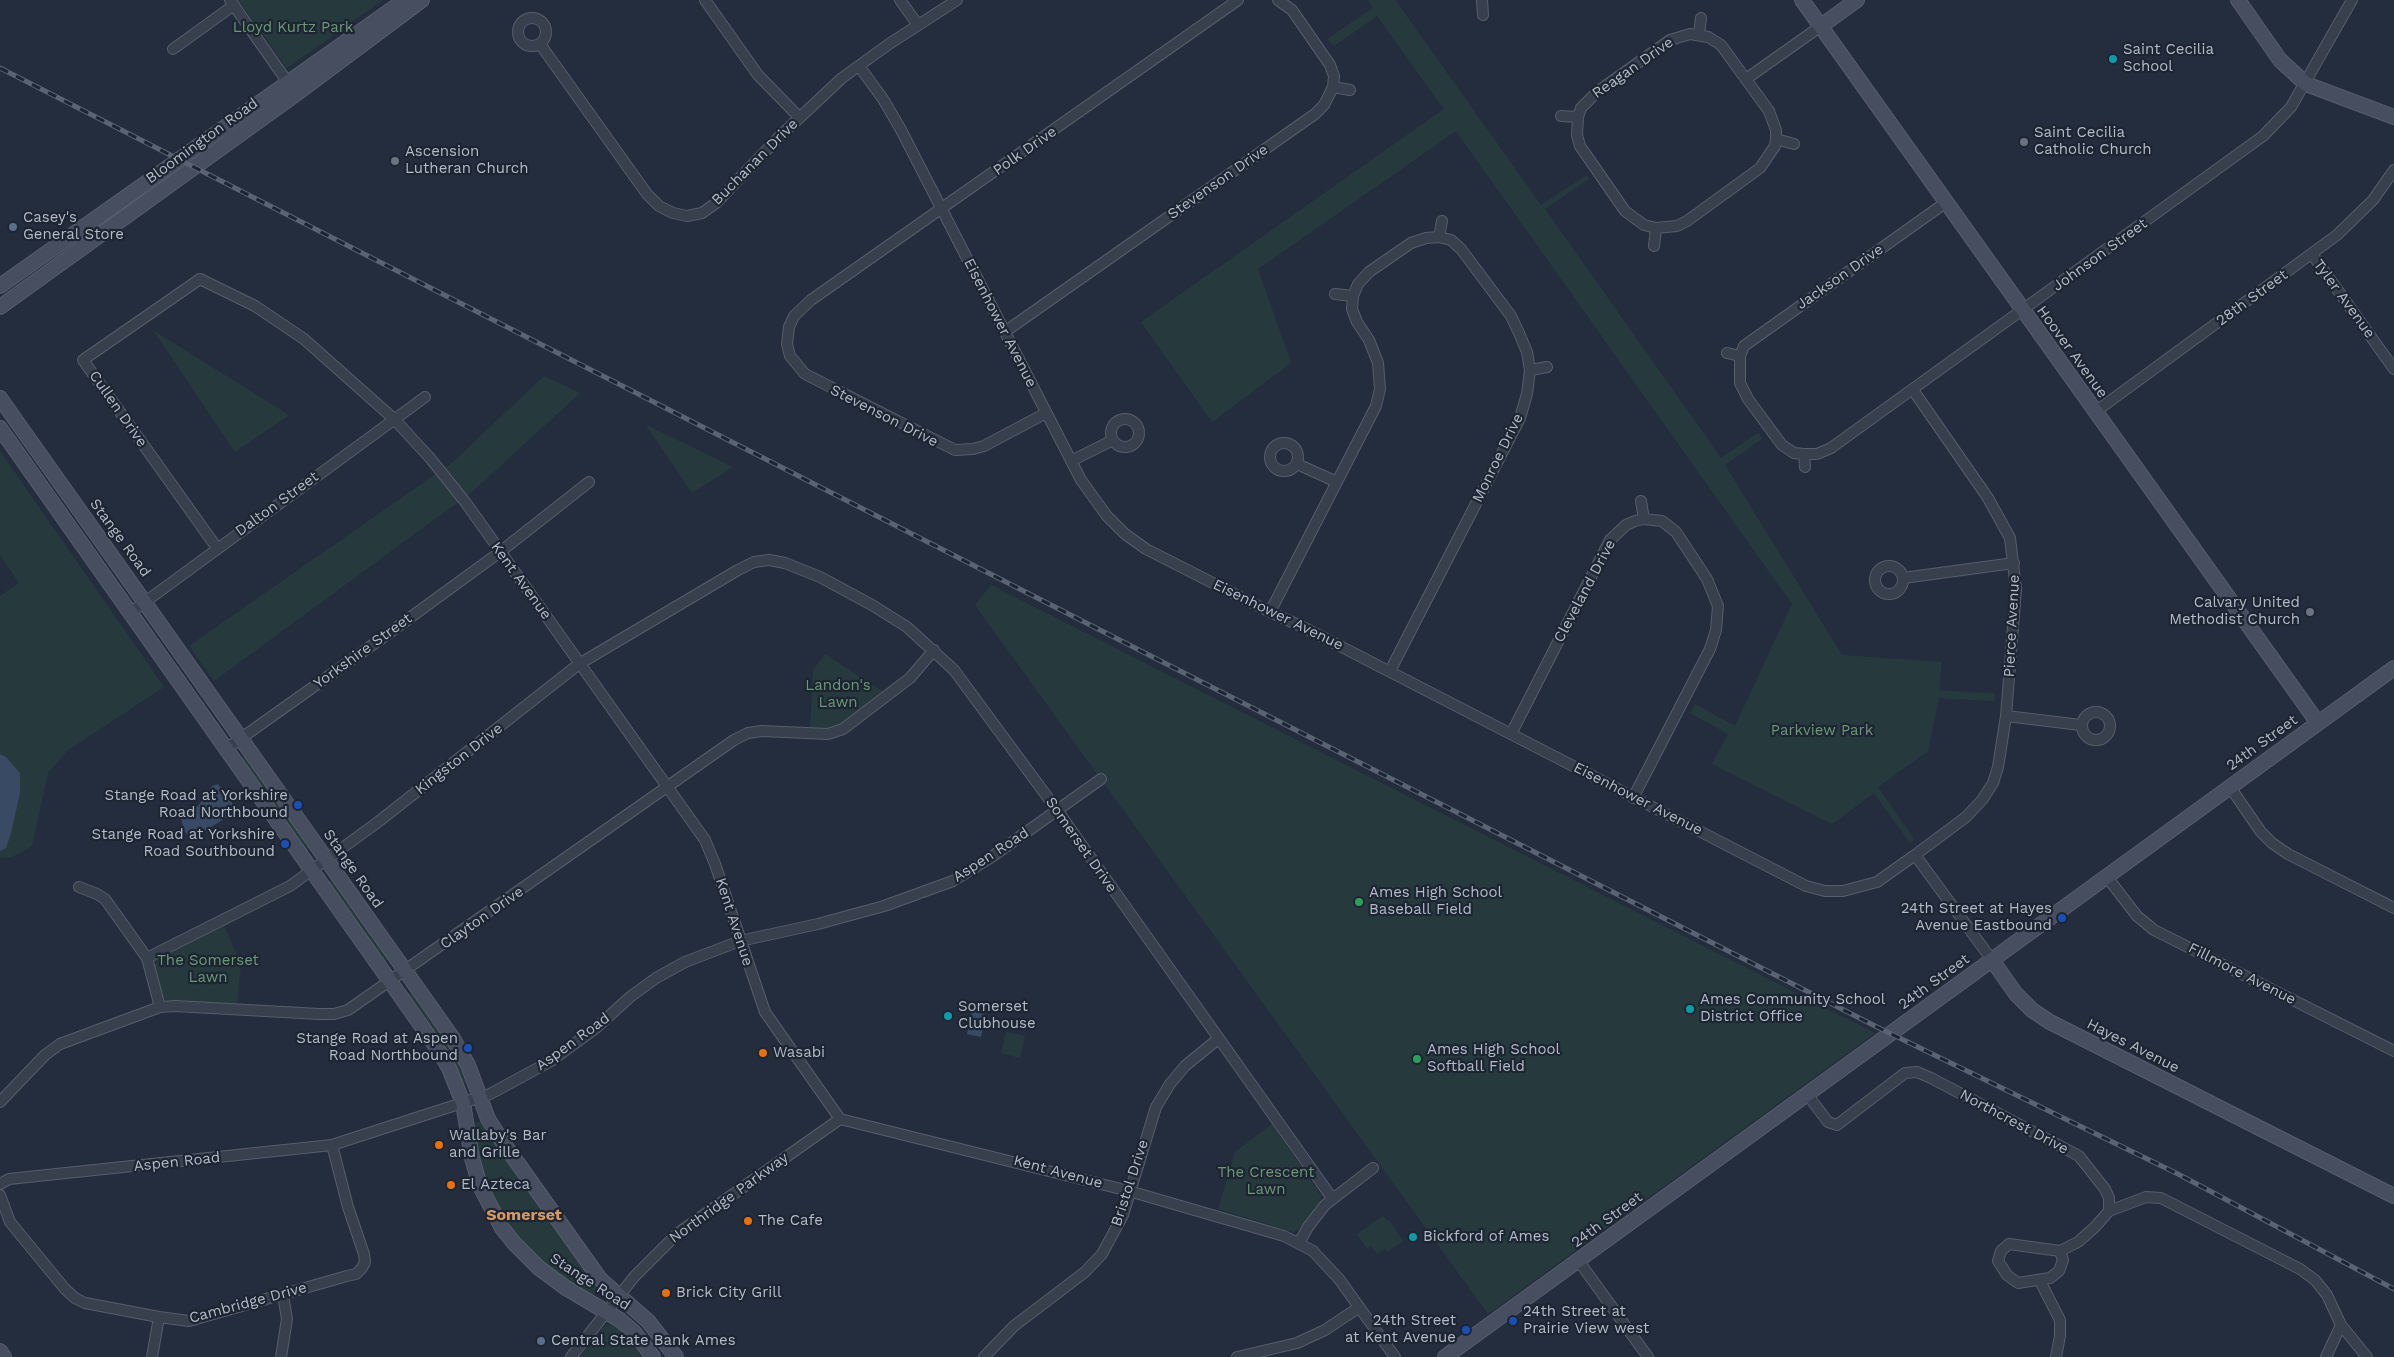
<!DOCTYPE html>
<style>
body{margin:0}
canvas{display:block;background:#242d3d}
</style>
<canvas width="2394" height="1357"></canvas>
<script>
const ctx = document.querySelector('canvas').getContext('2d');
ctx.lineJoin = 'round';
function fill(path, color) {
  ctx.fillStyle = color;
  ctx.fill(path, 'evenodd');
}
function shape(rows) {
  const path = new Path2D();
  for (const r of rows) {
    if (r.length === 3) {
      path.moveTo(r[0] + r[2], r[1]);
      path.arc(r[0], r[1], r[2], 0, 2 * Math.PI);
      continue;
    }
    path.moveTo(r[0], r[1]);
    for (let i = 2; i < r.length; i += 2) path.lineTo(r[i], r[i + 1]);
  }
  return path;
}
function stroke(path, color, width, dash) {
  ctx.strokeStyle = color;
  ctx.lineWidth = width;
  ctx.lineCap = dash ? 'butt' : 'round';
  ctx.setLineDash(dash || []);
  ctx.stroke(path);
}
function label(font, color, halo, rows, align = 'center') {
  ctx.font = font + ' "Work Sans",sans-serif';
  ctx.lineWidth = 4.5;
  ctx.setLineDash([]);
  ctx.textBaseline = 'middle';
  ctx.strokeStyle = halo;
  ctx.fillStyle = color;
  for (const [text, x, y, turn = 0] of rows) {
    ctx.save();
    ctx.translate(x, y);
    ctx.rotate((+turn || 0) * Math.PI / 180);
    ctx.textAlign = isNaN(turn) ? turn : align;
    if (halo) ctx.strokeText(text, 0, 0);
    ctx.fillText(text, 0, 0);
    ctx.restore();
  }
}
fill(shape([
 [238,0,383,0,287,68],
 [1368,0,1398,0,1396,1,1541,205,1587,175,1589,179,1545,209,1721,458,1758,433,1762,439,1725,465,1842,655,1942,662,1939,690,1995,694,1994,701,1939,698,1928,751,1878,787,1914,839,1910,843,1874,793,1832,824,1712,764,1728,734,1690,713,1695,704,1735,726,1792,604,1456,131,1258,269,1291,363,1212,422,1141,322,1444,109,1377,16,1334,46,1327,39,1373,8],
 [154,331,289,415,235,452],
 [544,376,580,393,473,491,214,681,189,646,453,462],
 [646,425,733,467,692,493],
 [0,451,164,687,68,750,48,773,32,846,12,857,0,858,0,596,19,583,0,555],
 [991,585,1875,1033,1488,1314,975,605],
 [825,654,885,693,838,727,826,729,810,729,813,670],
 [245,755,310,848,305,851,240,759],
 [333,879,389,959,383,963,327,883],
 [224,926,241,964,237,1004,169,1001,162,997,154,966,158,959],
 [412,991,458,1058,468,1082,462,1084,406,995],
 [1006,1032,1025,1036,1020,1058,1001,1053],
 [480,1122,597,1285,596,1293,593,1295,568,1284,538,1261,509,1228,483,1177,474,1138,475,1124],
 [1272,1124,1321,1196,1320,1201,1300,1228,1294,1232,1218,1209,1235,1152],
 [1383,1216,1387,1221,1389,1220,1403,1241,1387,1252,1385,1249,1377,1254,1371,1246,1367,1249,1357,1234],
 [607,1325,617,1325,623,1330,621,1333,642,1357,580,1357,602,1329]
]), '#263a3e');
fill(shape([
 [0,754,6,757,20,773,20,793,11,833,6,848,0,851],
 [218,784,234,805,235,812,192,839,184,831,181,819,199,805,212,786],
 [972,1011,986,1015,981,1037,967,1034]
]), '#394a65');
const street = shape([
 [230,0,291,87],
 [705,0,758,75,799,117],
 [900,0,918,25],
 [1482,0,1483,15],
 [532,32,14],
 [1690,34,1708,37,1721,45,1769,111,1776,130,1776,139,1775,146,1760,168,1687,221,1677,226,1656,228,1644,225,1625,211,1580,146,1577,135,1578,117,1581,108,1597,92,1670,40,1690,34],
 [1699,34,1701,18],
 [540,44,647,194,659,206,673,213,687,216,702,213,716,203,780,136,842,78,889,44,957,0],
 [173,49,234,5],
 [859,66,883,99,900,128,1081,480,1107,516,1125,534,1146,549,1270,612,1305,628,1806,886,1825,891,1843,891,1877,882,1915,855,1966,817,1982,800,1993,783,1998,767,2006,716,2016,589,2010,538,1988,498,1913,390],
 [1746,79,1821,26],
 [1333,87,1350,90],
 [1561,116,1578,117],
 [1776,139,1794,144],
 [1945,203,1744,346,1740,356,1740,383,1748,399,1782,445,1794,453,1804,454,1817,454,1831,448,2263,136,2291,107,2352,0],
 [1439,237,1442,221],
 [1654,246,1656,228],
 [2312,254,2394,369],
 [1335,294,1353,296],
 [1006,331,1315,114,1324,105,1333,87,1334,76,1330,65,1292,10,1278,0],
 [1727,353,1740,356],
 [1530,370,1547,367],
 [2095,412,2337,235,2373,200,2394,170],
 [1046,413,984,446,973,449,955,450,805,374,790,356,787,344,789,327,794,316,811,300,1238,0],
 [1125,433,14],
 [1284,457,14],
 [1804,454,1805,467],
 [1071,461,1113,440],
 [1297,464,1337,482],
 [1641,501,1644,519],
 [217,548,83,360,200,279,255,306,304,339,394,419,430,458,466,503,705,840,715,864,765,1012,840,1119,1129,1191,1284,1236,1313,1251,1339,1279,1395,1357],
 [1889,580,14],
 [1903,578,2014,563],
 [1270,612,1376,406,1380,389,1378,363,1369,340,1357,322,1352,309,1353,296,1358,284,1369,272,1411,243,1426,238,1439,237,1451,240,1461,249,1511,316,1519,333,1527,352,1530,370,1527,394,1520,418,1390,671],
 [130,613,425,397],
 [2096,726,14],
 [2006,716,2081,725],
 [1511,734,1610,540,1626,525,1635,521,1644,519,1662,521,1676,532,1707,579,1718,606,1716,630,1710,649,1633,798],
 [226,749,385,636,500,552,589,482],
 [2230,787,2261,832,2272,843,2288,854,2394,908],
 [1915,855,1992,960],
 [2107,877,2137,916,2154,930,2394,1051],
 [79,887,97,894,105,899,147,958,160,1007],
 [147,958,290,886,378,822,579,664,738,570,754,562,769,560,785,563,820,577,872,605,907,627,954,670,1057,810,1332,1198],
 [1807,1094,1828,1122,1837,1125,1905,1073,1917,1072,1931,1078,2079,1156,2105,1189,2109,1198,2109,1211,2146,1197,2161,1198,2300,1269,2315,1280,2327,1295,2341,1325,2367,1357],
 [0,1102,45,1055,60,1044,160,1007,175,1006,319,1014,334,1014,348,1010,734,740,748,733,762,731,828,734,843,729,910,678,934,650],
 [0,1184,9,1179,332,1145,490,1094,551,1061,596,1028,630,997,656,978,685,962,740,941,818,924,884,906,953,881,990,858,1101,779],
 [0,1195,10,1222,65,1289,75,1298,85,1303,159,1317,189,1321,347,1276,356,1274,362,1268,365,1262,364,1254,348,1207,332,1145],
 [1299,1243,1308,1227,1325,1205,1373,1168],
 [2060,1251,2009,1244,2001,1251,1998,1261,2007,1275,2018,1283,2050,1278,2059,1271,2063,1260,2060,1251,2078,1242,2095,1227,2109,1211],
 [1578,1260,1648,1357],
 [2040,1281,2060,1320,2060,1336,2056,1357],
 [152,1357,159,1317],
 [281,1357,287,1319,283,1295],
 [571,1357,634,1277,678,1233,840,1119],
 [984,1357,1014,1326,1085,1272,1102,1254,1123,1215,1156,1107,1170,1084,1185,1066,1218,1039],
 [1237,1357,1297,1343,1325,1330,1358,1308],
 [2326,1357,2341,1325]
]);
const secondary = shape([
 [1802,0,2318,723],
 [2238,0,2280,60,2306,84,2394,117],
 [1821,26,1857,0],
 [0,286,405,0],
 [0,307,296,94,422,0],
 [0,398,452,1037,468,1065,488,1119,504,1144,600,1279,648,1321,676,1357],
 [0,428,437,1048,449,1068,463,1103,472,1158,480,1186,502,1228,514,1243,539,1268,566,1288,620,1320,633,1331,653,1357],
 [1992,960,2016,994,2032,1010,2050,1022,2394,1196],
 [0,1351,4,1357],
 [1445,1357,2394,668]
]);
stroke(street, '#565d6b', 12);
stroke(secondary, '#565d6b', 16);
stroke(street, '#383f4d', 10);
stroke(secondary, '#464e60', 14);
const rail = shape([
 [0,68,1877,1027,2178,1174,2394,1289]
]);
stroke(rail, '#5a6374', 5);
stroke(rail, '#1d2532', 3, [9]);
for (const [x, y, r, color] of [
 [2113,59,5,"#0f9aa8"],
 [2024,142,5,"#6b7280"],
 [395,161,5,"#6b7280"],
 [13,227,5,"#5c6f8a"],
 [2310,612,5,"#6b7280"],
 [298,805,5,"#1a4fb4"],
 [285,844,5,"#1a4fb4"],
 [1359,902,5,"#2e9e5b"],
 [2062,918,5,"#1a4fb4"],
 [1690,1009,5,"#0f9aa8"],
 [948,1016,5,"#0f9aa8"],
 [468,1048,5,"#1a4fb4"],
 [763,1053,5,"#e8710a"],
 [1417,1059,5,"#2e9e5b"],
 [439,1145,5,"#e8710a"],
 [451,1185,5,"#e8710a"],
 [748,1221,5,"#e8710a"],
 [1413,1237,5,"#0f9aa8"],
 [666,1293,5,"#e8710a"],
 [1513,1321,5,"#1a4fb4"],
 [1466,1330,5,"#1a4fb4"],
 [541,1341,5,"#5c6f8a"]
]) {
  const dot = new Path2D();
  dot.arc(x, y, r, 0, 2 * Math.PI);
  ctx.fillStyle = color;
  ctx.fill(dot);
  stroke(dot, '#1d2532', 2);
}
label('15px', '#6b9977', '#1d2532', [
 ["Lloyd Kurtz Park",293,28],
 ["Landon's",838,686],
 ["Lawn",838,703],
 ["Parkview Park",1822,731],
 ["The Somerset",208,961],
 ["Lawn",208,978],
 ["The Crescent",1266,1173],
 ["Lawn",1266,1190]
]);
label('15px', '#b3bac8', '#1d2532', [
 ["Saint Cecilia",2123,50],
 ["School",2123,67],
 ["Saint Cecilia",2034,133],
 ["Catholic Church",2034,150],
 ["Ascension",405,152],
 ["Lutheran Church",405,169],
 ["Casey's",23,218],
 ["General Store",23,235],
 ["Calvary United",2300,603,"right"],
 ["Methodist Church",2300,620,"right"],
 ["Stange Road at Yorkshire",288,796,"right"],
 ["Road Northbound",288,813,"right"],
 ["Stange Road at Yorkshire",275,835,"right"],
 ["Road Southbound",275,852,"right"],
 ["Ames High School",1369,893],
 ["Baseball Field",1369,910],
 ["24th Street at Hayes",2052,909,"right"],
 ["Avenue Eastbound",2052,926,"right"],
 ["Ames Community School",1700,1000],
 ["District Office",1700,1017],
 ["Somerset",958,1007],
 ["Clubhouse",958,1024],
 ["Stange Road at Aspen",458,1039,"right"],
 ["Road Northbound",458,1056,"right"],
 ["Ames High School",1427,1050],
 ["Softball Field",1427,1067],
 ["Wasabi",773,1053],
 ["Wallaby's Bar",449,1136],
 ["and Grille",449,1153],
 ["El Azteca",461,1185],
 ["The Cafe",758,1221],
 ["Bickford of Ames",1423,1237],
 ["Brick City Grill",676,1293],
 ["24th Street at",1523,1312],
 ["Prairie View west",1523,1329],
 ["24th Street",1456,1321,"right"],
 ["at Kent Avenue",1456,1338,"right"],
 ["Central State Bank Ames",551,1341]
], 'left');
label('15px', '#b3bac8', '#1d2532', [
 ["Reagan Drive",1633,68,-35],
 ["Bloomington Road",202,141,-36],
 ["Polk Drive",1025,151,-35],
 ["Buchanan Drive",755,162,-45],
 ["Stevenson Drive",1218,182,-35],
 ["Johnson Street",2100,255,-36],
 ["Jackson Drive",1840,277,-35],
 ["28th Street",2252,298,-36],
 ["Tyler Avenue",2344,299,54],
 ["Eisenhower Avenue",1000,323,63],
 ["Hoover Avenue",2072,352,54],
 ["Cullen Drive",118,409,55],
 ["Stevenson Drive",884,416,27],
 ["Monroe Drive",1498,458,-64],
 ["Dalton Street",277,504,-36],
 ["Stange Road",120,538,54],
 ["Kent Avenue",521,581,54],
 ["Cleveland Drive",1585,591,-62],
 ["Eisenhower Avenue",1278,615,26],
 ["Pierce Avenue",2012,626,-87],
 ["Yorkshire Street",363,651,-36],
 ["24th Street",2262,743,-36],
 ["Kingston Drive",459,759,-38],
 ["Eisenhower Avenue",1638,799,27],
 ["Somerset Drive",1081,845,55],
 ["Aspen Road",991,855,-33],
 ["Stange Road",353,869,55],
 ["Clayton Drive",482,918,-35],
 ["Kent Avenue",734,922,72],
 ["Fillmore Avenue",2242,974,27],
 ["24th Street",1934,982,-36],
 ["Aspen Road",573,1042,-36],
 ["Hayes Avenue",2133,1046,27],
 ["Northcrest Drive",2014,1122,28],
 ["Aspen Road",177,1162,-6],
 ["Kent Avenue",1058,1172,15],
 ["Bristol Drive",1130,1183,-72],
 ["Northridge Parkway",729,1198,-36],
 ["24th Street",1607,1220,-36],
 ["Stange Road",590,1282,33],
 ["Cambridge Drive",248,1303,-15]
]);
label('bold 16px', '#d39863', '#1d2532', [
 ["Somerset",524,1215]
]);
</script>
